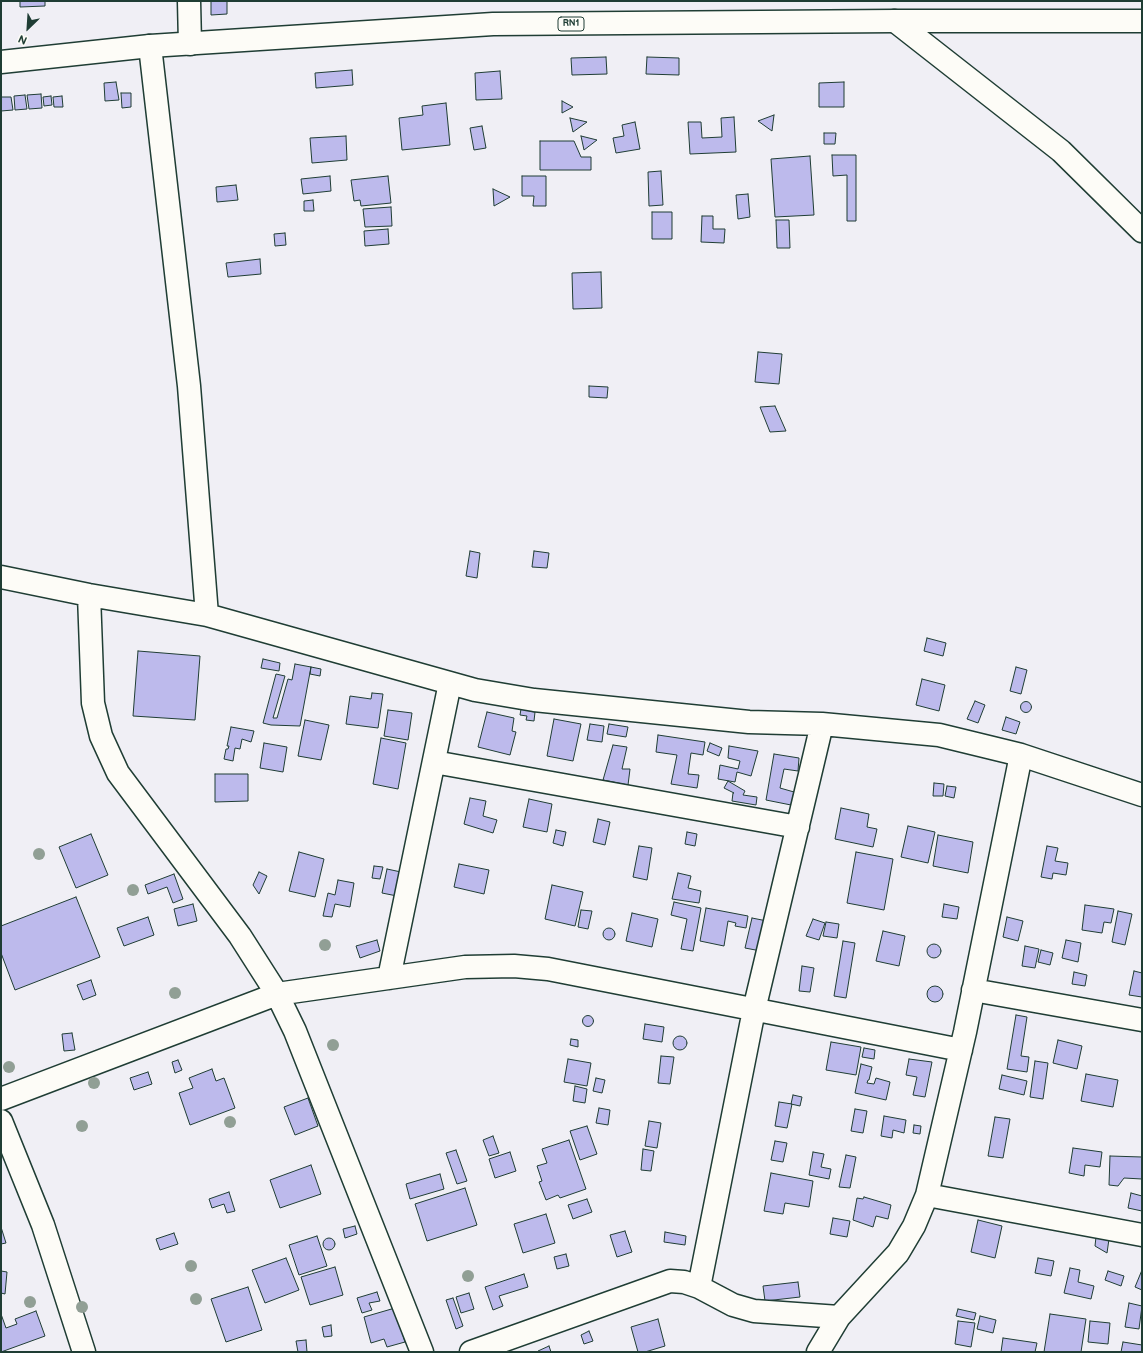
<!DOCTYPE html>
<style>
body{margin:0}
#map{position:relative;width:1143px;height:1353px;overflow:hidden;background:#f0eff5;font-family:"Balsamiq Sans",sans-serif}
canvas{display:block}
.frame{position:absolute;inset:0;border:2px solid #1f3d34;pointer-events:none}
.north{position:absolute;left:8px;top:8px;width:40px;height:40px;-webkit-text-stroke:3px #fdfcf7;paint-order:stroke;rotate:205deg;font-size:11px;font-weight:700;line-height:16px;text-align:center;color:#1f3d34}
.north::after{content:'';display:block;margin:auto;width:14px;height:18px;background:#1f3d34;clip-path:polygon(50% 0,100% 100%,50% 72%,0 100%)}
</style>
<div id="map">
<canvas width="1143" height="1353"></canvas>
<div class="frame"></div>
<div class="north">N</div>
</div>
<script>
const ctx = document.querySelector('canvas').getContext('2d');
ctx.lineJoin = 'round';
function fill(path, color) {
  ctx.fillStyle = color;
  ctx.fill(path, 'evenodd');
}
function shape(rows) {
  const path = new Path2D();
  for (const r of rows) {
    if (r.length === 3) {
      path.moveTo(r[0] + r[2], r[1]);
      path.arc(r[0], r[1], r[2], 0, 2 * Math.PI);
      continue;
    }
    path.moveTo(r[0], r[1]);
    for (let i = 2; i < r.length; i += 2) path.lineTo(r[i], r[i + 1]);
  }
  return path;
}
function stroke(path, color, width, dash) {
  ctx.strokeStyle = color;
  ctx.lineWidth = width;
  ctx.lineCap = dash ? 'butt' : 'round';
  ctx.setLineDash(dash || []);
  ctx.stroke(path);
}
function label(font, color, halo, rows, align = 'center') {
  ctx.font = font + ' "Balsamiq Sans",sans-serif';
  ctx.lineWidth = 3.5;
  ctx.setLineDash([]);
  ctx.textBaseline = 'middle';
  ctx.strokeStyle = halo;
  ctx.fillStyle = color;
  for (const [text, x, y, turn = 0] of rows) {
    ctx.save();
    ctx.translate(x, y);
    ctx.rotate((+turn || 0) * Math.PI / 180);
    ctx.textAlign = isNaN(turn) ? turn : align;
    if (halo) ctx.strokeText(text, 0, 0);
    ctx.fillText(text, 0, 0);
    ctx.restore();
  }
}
const building = shape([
 [20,1,45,1,45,6,20,7,20,1],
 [211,1,227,1,227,14,211,15,211,1],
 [606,57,607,74,572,75,571,58,606,57],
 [647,57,679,58,679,75,646,74,647,57],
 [352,70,353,85,316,88,315,73,352,70],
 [500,71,502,99,476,100,475,73,500,71],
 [116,82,119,100,105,101,104,83,116,82],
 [844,82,844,107,819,107,819,83,844,82],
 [121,93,131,93,131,107,122,108,121,93],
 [41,94,42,108,29,109,27,95,41,94],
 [25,95,27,109,15,110,14,96,25,95],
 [51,96,52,105,44,106,43,97,51,96],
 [62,96,63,107,54,107,53,97,62,96],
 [1,97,11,97,13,110,1,111,1,97],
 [562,101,573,107,562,113,562,101],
 [446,103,450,145,402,150,399,118,423,115,422,106,446,103],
 [774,115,772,131,758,121,774,115],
 [734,117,736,152,690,154,688,122,701,122,702,138,722,137,721,118,734,117],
 [570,118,587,122,573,132,570,118],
 [635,122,640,149,616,153,613,138,624,136,622,125,635,122],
 [482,126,486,148,474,150,470,128,482,126],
 [824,133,836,133,835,144,824,144,824,133],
 [346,136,347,160,312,163,310,138,346,136],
 [581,136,597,140,584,150,581,136],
 [540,141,574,141,581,157,591,157,591,170,540,170,540,141],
 [832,155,856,155,856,221,847,221,847,175,833,176,832,155],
 [810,156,814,215,775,217,771,159,810,156],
 [661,171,663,205,649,206,648,172,661,171],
 [330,176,331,191,303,194,301,179,330,176],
 [388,176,391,203,361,206,360,200,354,201,351,180,388,176],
 [522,176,546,176,546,206,533,206,534,196,522,196,522,176],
 [236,185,238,200,217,202,216,187,236,185],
 [493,189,510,197,494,206,493,189],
 [748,194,750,217,738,219,736,195,748,194],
 [313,200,314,211,304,211,304,201,313,200],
 [391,207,392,226,365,227,363,209,391,207],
 [652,212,672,212,672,239,652,239,652,212],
 [702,216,713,216,713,229,725,229,724,243,701,242,702,216],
 [776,220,789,220,790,248,777,248,776,220],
 [388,229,389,244,365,246,364,231,388,229],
 [285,233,286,245,275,246,274,234,285,233],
 [260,259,261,274,228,277,226,263,260,259],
 [601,272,602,308,573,309,572,273,601,272],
 [758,352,782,354,779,384,755,382,758,352],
 [589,386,608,387,607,398,589,397,589,386],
 [775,406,786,431,770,432,760,407,775,406],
 [470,551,480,553,477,578,466,576,470,551],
 [534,551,549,553,547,568,532,567,534,551],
 [927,638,946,643,943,656,924,651,927,638],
 [138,651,200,656,195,720,133,716,138,651],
 [263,659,280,663,279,671,261,668,263,659],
 [295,664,311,667,300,726,271,725,263,723,276,674,285,676,273,718,277,718,288,679,292,680,295,664],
 [311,667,321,669,320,676,310,674,311,667],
 [1016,667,1027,670,1021,694,1010,691,1016,667],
 [922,679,945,685,939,711,916,705,922,679],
 [372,693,383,694,378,728,346,724,350,696,371,699,372,693],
 [975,701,985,705,978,723,967,719,975,701],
 [1026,707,5.5],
 [521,709,535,712,534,721,526,720,527,716,520,715,521,709],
 [388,710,412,713,408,740,384,736,388,710],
 [487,712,514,718,512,731,516,732,510,755,478,747,487,712],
 [1006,717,1020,722,1016,734,1002,730,1006,717],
 [554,719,581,724,573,761,547,756,554,719],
 [305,720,329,725,321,760,298,756,305,720],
 [590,724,604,726,602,742,587,740,590,724],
 [609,724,628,727,626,737,607,734,609,724],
 [231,727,254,731,251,742,242,739,240,749,235,748,233,761,224,759,226,749,228,749,229,746,227,746,231,727],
 [658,735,705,742,703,755,691,753,688,774,699,775,697,788,671,784,677,755,656,752,658,735],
 [381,738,406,743,398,789,373,784,381,738],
 [264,743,287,747,283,772,260,768,264,743],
 [710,743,722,748,719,756,707,751,710,743],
 [613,745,627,747,622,769,630,769,628,785,603,780,613,745],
 [729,746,758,751,751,776,737,772,735,782,718,779,720,765,738,769,740,761,728,758,729,746],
 [774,754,799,758,798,771,784,769,780,788,794,792,791,805,766,800,774,754],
 [215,774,248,774,248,801,215,802,215,774],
 [728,781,745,791,743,795,757,797,756,805,732,801,733,793,734,793,724,788,728,781],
 [934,783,944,784,943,796,933,796,934,783],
 [947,786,956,787,954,798,945,796,947,786],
 [470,798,486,801,483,816,497,820,493,833,464,824,470,798],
 [529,799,552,804,547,832,523,827,529,799],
 [841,808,869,814,867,827,877,829,873,847,835,839,841,808],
 [598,819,610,822,605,845,593,842,598,819],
 [908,826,935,832,928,863,901,857,908,826],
 [556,830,566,832,563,846,553,843,556,830],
 [687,832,697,834,695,846,685,844,687,832],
 [91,834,108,875,76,888,59,847,91,834],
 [938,835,973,842,968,873,933,866,938,835],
 [639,846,652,848,647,880,633,877,639,846],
 [1047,846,1058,848,1055,861,1068,863,1066,875,1053,873,1052,879,1041,877,1047,846],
 [299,852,324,859,315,897,289,891,299,852],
 [856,852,893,859,884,910,847,903,856,852],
 [459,864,489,870,484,894,454,887,459,864],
 [374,866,383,867,380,879,372,878,374,866],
 [387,869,401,872,397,896,382,893,387,869],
 [259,872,267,876,259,894,253,885,259,872],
 [678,873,691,876,688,888,701,891,699,903,672,899,678,873],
 [174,874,183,899,173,903,167,887,148,894,145,885,174,874],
 [338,880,354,883,350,907,335,904,332,917,323,916,328,893,335,895,338,880],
 [552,885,583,892,575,926,545,919,552,885],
 [76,897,100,957,15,990,1,953,1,926,76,897],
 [674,902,701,908,693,951,681,949,687,919,671,915,674,902],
 [193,904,197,921,178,926,174,909,193,904],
 [944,904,959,907,957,919,942,917,944,904],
 [1085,905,1114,909,1111,923,1104,922,1102,933,1082,930,1085,905],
 [706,908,748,916,746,928,735,926,736,923,728,921,724,946,700,941,706,908],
 [581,910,592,911,588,929,578,927,581,910],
 [1118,911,1132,914,1125,945,1112,942,1118,911],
 [632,913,658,919,652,947,626,941,632,913],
 [148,917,154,935,124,946,117,928,148,917],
 [1007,917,1023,921,1018,941,1003,937,1007,917],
 [752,918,772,922,766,952,745,948,752,918],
 [813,919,825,923,819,940,806,936,813,919],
 [826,922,839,924,837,938,823,936,826,922],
 [609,934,6],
 [883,931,905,936,899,966,876,961,883,931],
 [377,940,380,951,360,958,356,946,377,940],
 [1066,940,1081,943,1078,962,1062,958,1066,940],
 [843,941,855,943,846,998,834,996,843,941],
 [934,951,7],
 [1025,946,1039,949,1035,968,1022,966,1025,946],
 [1041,950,1053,953,1050,965,1038,962,1041,950],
 [802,966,814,968,810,992,799,991,802,966],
 [1134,971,1142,973,1142,997,1129,995,1134,971],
 [1074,972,1087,975,1085,986,1072,984,1074,972],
 [91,980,96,995,83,1000,77,985,91,980],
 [935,994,8],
 [1016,1015,1027,1017,1021,1056,1029,1057,1027,1072,1007,1069,1016,1015],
 [588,1021,5.5],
 [645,1024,664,1027,662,1042,643,1039,645,1024],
 [72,1033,75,1050,64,1051,62,1034,72,1033],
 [680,1043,7],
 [571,1039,578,1040,578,1047,570,1045,571,1039],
 [1058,1040,1082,1046,1077,1069,1053,1063,1058,1040],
 [831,1042,861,1047,856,1075,826,1070,831,1042],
 [864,1048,875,1050,874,1059,862,1057,864,1048],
 [661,1056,674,1057,670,1084,658,1083,661,1056],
 [568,1059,591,1063,587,1086,564,1082,568,1059],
 [909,1059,932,1062,925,1097,913,1095,917,1077,906,1075,909,1059],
 [178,1060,182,1070,175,1073,172,1062,178,1060],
 [1035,1061,1048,1063,1043,1099,1030,1097,1035,1061],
 [861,1064,872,1067,869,1080,868,1080,867,1083,874,1084,876,1078,890,1082,886,1100,855,1093,861,1064],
 [212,1069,216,1081,224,1078,235,1108,190,1125,179,1093,193,1088,189,1078,212,1069],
 [148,1072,152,1084,134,1090,130,1078,148,1072],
 [1086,1074,1118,1080,1113,1107,1081,1101,1086,1074],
 [1002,1075,1027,1081,1024,1095,999,1089,1002,1075],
 [596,1078,605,1080,602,1093,593,1091,596,1078],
 [575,1086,587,1089,585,1103,573,1101,575,1086],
 [793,1095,802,1097,800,1106,791,1104,793,1095],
 [308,1098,318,1126,295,1135,284,1107,308,1098],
 [779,1102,792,1104,787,1128,775,1126,779,1102],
 [599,1108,610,1110,608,1125,596,1123,599,1108],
 [855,1109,867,1111,863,1133,851,1131,855,1109],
 [884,1116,906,1120,904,1133,893,1130,892,1138,881,1136,884,1116],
 [995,1117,1010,1119,1003,1158,988,1156,995,1117],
 [649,1121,661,1123,657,1148,645,1146,649,1121],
 [914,1125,921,1126,920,1134,913,1133,914,1125],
 [587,1126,597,1154,580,1160,570,1131,587,1126],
 [493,1136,499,1153,489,1156,483,1140,493,1136],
 [569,1140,586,1189,560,1198,558,1195,546,1200,539,1182,542,1181,537,1166,547,1163,542,1149,569,1140],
 [775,1141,787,1143,783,1162,771,1160,775,1141],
 [1073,1148,1102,1152,1100,1167,1085,1165,1084,1176,1069,1173,1073,1148],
 [643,1149,654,1151,651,1171,641,1170,643,1149],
 [456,1150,467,1181,457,1184,446,1153,456,1150],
 [510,1152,516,1171,495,1178,489,1159,510,1152],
 [813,1152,824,1154,821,1167,831,1169,829,1179,809,1175,813,1152],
 [846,1155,856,1157,850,1188,839,1187,846,1155],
 [1110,1156,1142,1157,1142,1179,1124,1178,1118,1186,1109,1185,1110,1156],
 [311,1165,321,1194,280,1208,270,1180,311,1165],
 [771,1173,813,1181,809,1207,785,1203,783,1214,764,1211,771,1173],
 [440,1174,444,1189,410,1199,406,1184,440,1174],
 [465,1188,477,1225,427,1241,415,1204,465,1188],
 [229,1192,235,1211,227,1213,224,1204,212,1208,209,1199,229,1192],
 [1131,1193,1142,1196,1142,1211,1128,1208,1131,1193],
 [864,1197,891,1205,888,1219,876,1216,873,1227,853,1220,857,1198,863,1199,864,1197],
 [587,1199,592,1212,573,1219,568,1205,587,1199],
 [546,1214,555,1243,523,1253,514,1224,546,1214],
 [833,1218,850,1221,847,1237,830,1234,833,1218],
 [978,1220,1002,1226,995,1258,971,1252,978,1220],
 [355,1226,357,1234,345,1238,343,1229,355,1226],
 [1,1227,6,1243,1,1244,1,1227],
 [625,1231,632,1252,617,1257,610,1235,625,1231],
 [665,1232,686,1236,685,1245,664,1242,665,1232],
 [174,1233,178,1244,160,1250,156,1239,174,1233],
 [317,1236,327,1266,299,1275,289,1245,317,1236],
 [1096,1237,1109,1239,1107,1253,1095,1246,1096,1237],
 [329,1244,6],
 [566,1254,569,1266,557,1269,554,1257,566,1254],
 [286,1258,299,1290,265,1303,252,1270,286,1258],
 [1038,1258,1054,1261,1051,1276,1035,1273,1038,1258],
 [335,1267,343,1295,310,1305,301,1277,335,1267],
 [1070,1268,1080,1270,1078,1282,1094,1286,1091,1299,1064,1293,1070,1268],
 [1142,1270,1142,1290,1135,1287,1142,1270],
 [1,1271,7,1272,5,1294,1,1293,1,1271],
 [1108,1271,1124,1276,1121,1286,1105,1280,1108,1271],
 [524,1274,528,1287,499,1296,503,1306,493,1310,485,1287,524,1274],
 [798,1282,800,1297,765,1301,763,1286,798,1282],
 [248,1287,262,1330,226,1342,211,1299,248,1287],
 [377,1292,380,1301,369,1303,372,1310,362,1313,357,1298,377,1292],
 [469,1293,474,1309,461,1313,456,1297,469,1293],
 [453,1298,463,1326,456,1329,446,1300,453,1298],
 [1129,1303,1142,1306,1139,1329,1125,1327,1129,1303],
 [395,1308,405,1342,387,1347,384,1339,371,1343,364,1317,395,1308],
 [958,1309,976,1313,974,1320,956,1316,958,1309],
 [36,1311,45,1336,1,1352,1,1314,6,1328,17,1324,15,1319,36,1311],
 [1050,1314,1086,1319,1081,1352,1044,1352,1050,1314],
 [980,1316,996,1320,993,1333,977,1329,980,1316],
 [658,1319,665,1346,645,1352,638,1352,631,1327,658,1319],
 [958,1321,975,1323,971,1347,955,1344,958,1321],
 [1090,1321,1110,1323,1108,1344,1088,1342,1090,1321],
 [331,1325,332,1336,324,1337,322,1327,331,1325],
 [589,1331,593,1341,584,1344,581,1335,589,1331],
 [1003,1338,1037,1343,1035,1352,1001,1352,1003,1338],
 [306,1340,307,1352,298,1352,296,1341,306,1340],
 [1123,1342,1142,1345,1142,1352,1121,1352,1123,1342],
 [549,1346,551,1352,539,1352,538,1351,549,1346]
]);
fill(building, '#bdbaec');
stroke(building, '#1f3d34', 1);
const minor = shape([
 [189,1,190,44],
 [895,21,1061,151,1142,231],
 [150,46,189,386,207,615],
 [1,577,89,595,207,615,475,690,534,700,749,722,822,724,939,735,1021,755,1142,795],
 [89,595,93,703,101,736,118,773,240,936,277,994,295,1031,422,1352],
 [434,762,798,827],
 [389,978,450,683],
 [973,990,1142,1020],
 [1,1099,277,994,465,967,514,966,548,969,961,1050],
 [1,1121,43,1225,84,1352],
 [927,1195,1142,1235],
 [699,1287,754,1010,822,724],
 [471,1352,670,1281,684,1282,699,1287,733,1305,754,1311,839,1317],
 [818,1352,839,1317,898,1253,914,1226,927,1195,965,1032,1021,755]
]);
const highway = shape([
 [1,62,150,46,493,24,895,21,1142,21]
]);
stroke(minor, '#1f3d34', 25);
stroke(highway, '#1f3d34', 25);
stroke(minor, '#fdfcf7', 22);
stroke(highway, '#fdfcf7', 22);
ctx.fillStyle = '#919f95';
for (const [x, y] of [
 [39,854],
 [133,890],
 [325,945],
 [175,993],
 [333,1045],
 [9,1067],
 [94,1083],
 [230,1122],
 [82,1126],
 [191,1266],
 [468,1276],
 [196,1299],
 [30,1302],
 [82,1307]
]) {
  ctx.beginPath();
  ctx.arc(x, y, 6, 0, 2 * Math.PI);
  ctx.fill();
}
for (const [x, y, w] of [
 [571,24,26]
]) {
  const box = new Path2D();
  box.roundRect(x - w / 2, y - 7, w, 14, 3);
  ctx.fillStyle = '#fdfcf7';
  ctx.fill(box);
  stroke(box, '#1f3d34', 1);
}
label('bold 9px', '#1f3d34', null, [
 ["RN1",571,24]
]);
</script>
